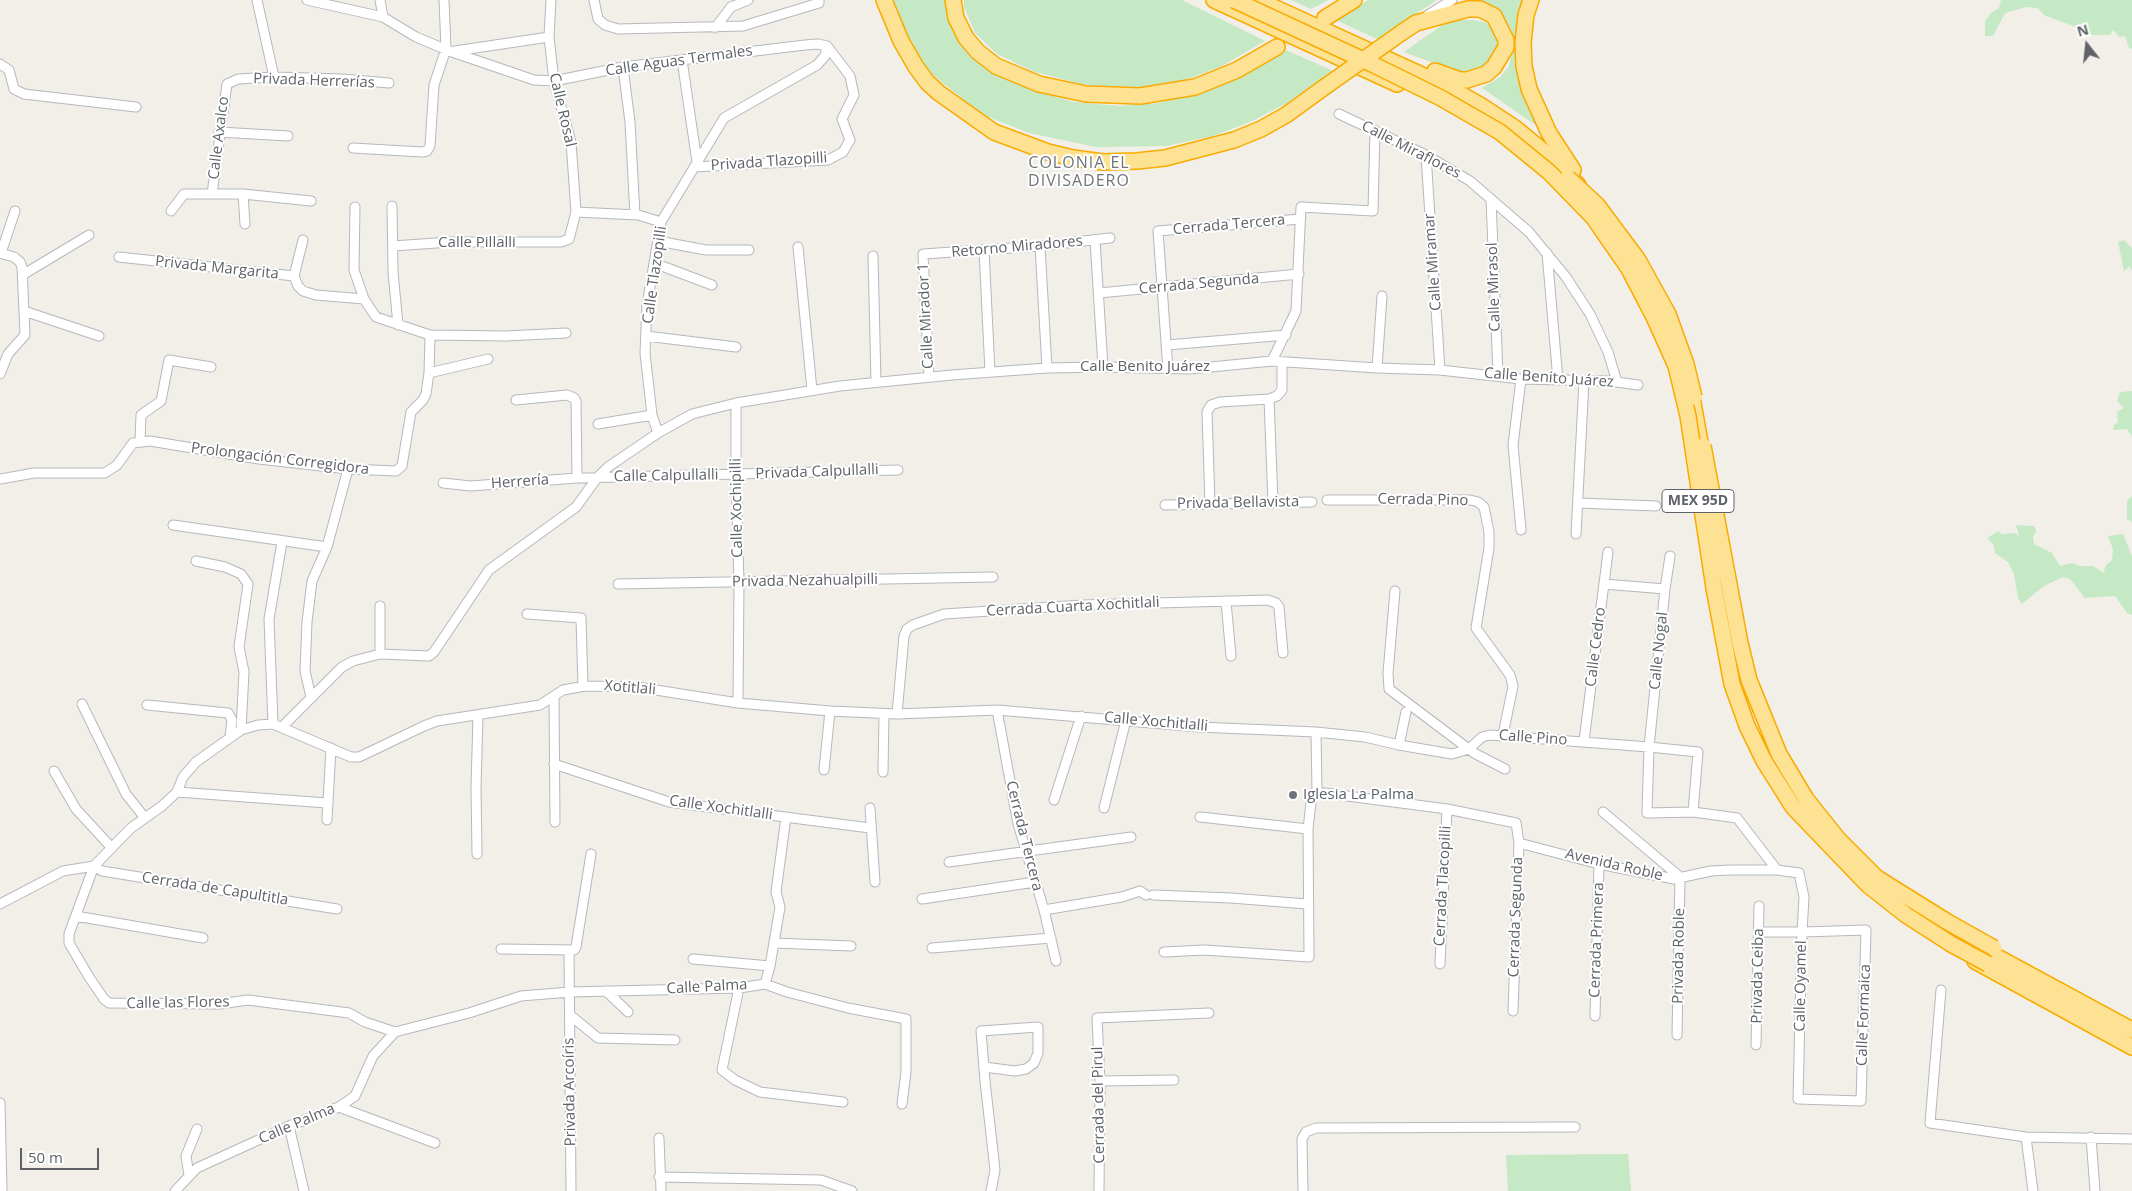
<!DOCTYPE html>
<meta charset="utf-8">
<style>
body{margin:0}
#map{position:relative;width:2132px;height:1191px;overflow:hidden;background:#f1efe8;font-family:"Open Sans",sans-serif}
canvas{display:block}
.north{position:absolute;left:2062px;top:20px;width:50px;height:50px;-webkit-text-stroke:4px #fff;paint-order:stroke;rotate:344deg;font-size:14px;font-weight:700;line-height:20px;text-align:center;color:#5f6368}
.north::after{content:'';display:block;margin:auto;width:18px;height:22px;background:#5f6368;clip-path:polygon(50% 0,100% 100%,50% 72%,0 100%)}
.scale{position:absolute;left:20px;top:1148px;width:79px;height:22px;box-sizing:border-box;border:2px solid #5f6368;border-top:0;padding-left:6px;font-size:15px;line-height:18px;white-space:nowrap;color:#5f6368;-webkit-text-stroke:4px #fff;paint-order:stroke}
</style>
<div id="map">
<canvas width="2132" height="1191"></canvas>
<div class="north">N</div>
<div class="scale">50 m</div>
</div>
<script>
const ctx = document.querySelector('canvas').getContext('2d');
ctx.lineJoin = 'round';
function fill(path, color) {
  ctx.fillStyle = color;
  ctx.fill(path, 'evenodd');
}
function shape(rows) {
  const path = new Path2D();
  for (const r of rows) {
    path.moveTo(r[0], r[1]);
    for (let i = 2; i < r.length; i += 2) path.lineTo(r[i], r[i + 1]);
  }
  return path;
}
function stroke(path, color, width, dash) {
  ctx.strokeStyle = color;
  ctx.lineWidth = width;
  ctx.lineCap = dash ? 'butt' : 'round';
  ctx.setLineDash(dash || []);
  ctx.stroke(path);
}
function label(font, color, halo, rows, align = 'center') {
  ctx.font = font + ' "Open Sans",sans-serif';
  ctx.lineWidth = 4;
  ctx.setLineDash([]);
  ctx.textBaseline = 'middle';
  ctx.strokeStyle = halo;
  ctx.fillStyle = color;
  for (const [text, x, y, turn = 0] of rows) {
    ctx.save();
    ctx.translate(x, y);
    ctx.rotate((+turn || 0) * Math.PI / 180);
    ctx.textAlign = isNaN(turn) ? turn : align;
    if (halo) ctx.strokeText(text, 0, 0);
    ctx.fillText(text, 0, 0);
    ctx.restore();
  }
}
fill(shape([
 [893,0,949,0,951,21,1008,79,1035,91,1075,102,1119,106,1158,103,1208,90,1246,74,1286,50,1333,71,1285,104,1250,122,1213,136,1166,146,1096,147,1029,133,983,115,928,71,905,30],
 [964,0,1182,0,1265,41,1222,66,1188,79,1149,87,1111,87,1081,84,1035,72,997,54,975,33,964,7],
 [1291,0,1328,0,1311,9],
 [1368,0,1437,0,1377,39,1336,20],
 [1479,0,1527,0,1520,25,1539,124,1537,126,1482,88,1500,77,1509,66,1514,43,1511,29,1503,16,1495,9,1473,5],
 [2001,0,2132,0,2132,49,2129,48,2125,36,2119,37,2113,30,2110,35,2084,35,2073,26,2044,15,2038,8,2026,7,2005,13,1993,36,1985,36,1985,21,1992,12,1999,8],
 [1455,20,1474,20,1486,23,1494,31,1498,43,1497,53,1478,72,1461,73,1404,52,1445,23],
 [2124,240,2132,248,2132,271,2130,266,2124,271,2118,242],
 [2132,391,2132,436,2127,429,2113,430,2114,425,2118,422,2117,412,2124,408,2117,401,2120,392],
 [2132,496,2132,522,2127,519,2127,501],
 [2016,525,2034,526,2036,531,2033,537,2034,544,2052,553,2060,566,2072,563,2080,566,2093,566,2104,573,2105,566,2112,560,2113,549,2108,536,2123,534,2132,556,2132,615,2127,613,2115,596,2085,598,2070,579,2063,577,2044,586,2022,604,2018,598,2014,574,2008,562,1995,553,1994,546,1988,538,1998,531,2002,534,2014,533,2019,536],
 [1628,1154,1631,1191,1508,1191,1506,1155]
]), '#c5e8c5');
const minor = shape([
 [257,0,274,77],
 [380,0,383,17],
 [594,0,598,19,605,25,618,29,743,26,819,3,819,0],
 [1428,15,1452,0],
 [715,28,731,7,748,0],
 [455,51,549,37],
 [682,60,697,162],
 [0,64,9,70,14,89,24,94,136,107],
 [623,67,630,122,635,215],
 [1339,114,1426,155,1470,181,1529,232,1566,277,1590,314,1608,352,1617,382],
 [219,132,288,136],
 [353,148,422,152,427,151,430,146,434,85,446,49,444,0],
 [1426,155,1440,370],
 [694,167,828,160,843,152,850,140,842,119,854,95,850,76,827,46],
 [243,194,245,224],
 [1491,199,1498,375],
 [311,201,243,194,212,194,227,84,238,79,274,77,342,79,389,83],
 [392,206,393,272,398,325],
 [355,207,354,270,364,299,376,317,430,335,506,336,566,333],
 [171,211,184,194,212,194],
 [576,212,638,215,661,222],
 [1095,240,1103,367],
 [658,241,706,250,749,250],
 [393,246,450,242,561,242,569,239,576,212,571,142,554,81,549,37,551,0],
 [1040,246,1047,368],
 [798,247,812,390],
 [984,250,990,372],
 [0,253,14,257,20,262,22,267,25,335,8,354,0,374],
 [1,253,15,211],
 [1547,253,1558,380],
 [873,256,876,382],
 [119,257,294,276,298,286,303,291,316,295,364,299],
 [654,263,712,285],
 [24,274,89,235],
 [294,276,303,240],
 [1099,293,1299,274],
 [24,311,99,336],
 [646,336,736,347],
 [1167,345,1286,335],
 [1272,361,1296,311,1301,207,1373,211,1375,130],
 [1377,368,1382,296],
 [1168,370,1158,231,1300,219],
 [429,373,488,359],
 [929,377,923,254,1040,246,1110,238],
 [1521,379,1513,445,1521,530],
 [1269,399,1273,502],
 [516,400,567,395,574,398,576,401,577,478],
 [736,403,736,475,739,583,738,703],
 [598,424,652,415],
 [658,433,692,414,736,403,840,386,952,375,1047,368,1103,367,1190,369,1272,361,1377,368,1440,370,1521,379,1609,381,1638,385],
 [140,442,141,415,161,401,169,360,211,367],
 [0,479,34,473,105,473,117,465,133,443,150,441,259,459,348,469,396,471,402,466,411,412,423,400,426,394,429,373,430,335],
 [443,483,471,486,577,478,898,470],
 [1327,500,1470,500,1478,502,1484,507,1489,532,1489,548,1476,628,1510,675,1513,686,1503,735],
 [1210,503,1207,412,1211,405,1220,402,1269,399,1277,396,1282,390,1282,362],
 [1578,503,1656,506],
 [1165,505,1312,502],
 [173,525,327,547],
 [1576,534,1584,381],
 [1670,556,1665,589,1649,747,1647,813,1693,812,1737,818,1777,870],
 [196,561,225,567,241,574,248,584,239,647,244,672,241,730],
 [618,584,993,577],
 [1604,584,1665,589],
 [1395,591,1388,673,1389,689,1474,753,1505,769],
 [1226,602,1231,656],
 [380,606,380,654],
 [527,614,581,618,583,686],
 [554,696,555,822],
 [311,697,305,671,307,622,312,581,327,547,348,469],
 [82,704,126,794,145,818],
 [147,705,228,713,232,720,230,737],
 [997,710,1018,824,1044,910,1056,961],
 [897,714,904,636,907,629,913,625,944,614,1083,605,1268,600,1276,603,1279,607,1283,653],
 [273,724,269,619,282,542],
 [282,727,342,667,353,661,380,654,429,656,434,652,489,570,576,507,597,478,608,467,658,433,652,415,645,353,647,305,661,222,724,118,817,65,825,56,827,46,818,44,805,45,623,67,554,81,534,80,452,52,416,37,383,17,307,0],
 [1584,741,1608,552],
 [1399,745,1406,712],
 [554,764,669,802,870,828],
 [824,770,830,711],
 [54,771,76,809,111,847],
 [883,772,884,714],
 [177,792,327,803],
 [1317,792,1447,809,1516,823,1519,843,1513,1011],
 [1054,800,1081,716],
 [870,808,875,882],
 [1104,808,1126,720],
 [1603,812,1680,877,1677,1035],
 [1200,817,1308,829],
 [327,820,331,748],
 [1519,843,1599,864,1674,879,1711,871,1730,870,1777,870,1799,873,1804,897,1802,932,1798,1099,1861,1101,1866,930,1802,932,1759,932],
 [477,854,476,787,478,716],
 [949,862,1131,837],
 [1153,895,1231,898,1307,904],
 [922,899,1035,882],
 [0,904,63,871,94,866,131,828,162,806,177,792,183,777,196,762,241,730,258,725,273,724,351,757,359,757,424,726,437,721,540,705,563,690,585,686,637,687,738,703,830,711,897,714,997,710,1199,727,1316,732,1365,737,1399,745,1452,754,1469,749,1482,737,1490,735,1649,747,1698,752,1693,812],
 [337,909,102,871,94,866,69,934,69,943,89,977,104,999,109,1003,220,1004,248,1000,349,1013,365,1022,395,1032],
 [1044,910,1122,897,1140,891,1146,895],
 [76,916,203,938],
 [774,943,851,946],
 [932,948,1051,938],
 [501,949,574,950,576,947,591,854],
 [569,951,571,1191],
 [1164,952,1204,950,1309,957,1308,829,1312,794,1317,792,1316,732],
 [693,959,770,966],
 [1440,964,1447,809],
 [765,984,770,966,780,907,776,892,786,817],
 [739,988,722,1070,735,1080,760,1092,843,1102],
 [1941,990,1930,1123,2026,1137,2132,1139],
 [606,991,628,1012],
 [570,1015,598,1038,675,1040],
 [1595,1016,1599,864],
 [1756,1045,1759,906],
 [984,1067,1015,1071,1026,1069,1034,1063,1038,1053,1038,1027,981,1031,985,1081,995,1170,991,1191],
 [1100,1081,1174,1080],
 [0,1103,2,1191],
 [339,1107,435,1143],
 [289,1126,304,1191],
 [2026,1137,2033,1191],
 [2091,1137,2095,1191],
 [659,1138,661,1191],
 [189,1175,186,1156,197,1129],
 [659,1177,821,1180,852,1191],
 [175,1191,197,1168,289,1126,339,1107,355,1096,373,1056,395,1032,469,1013,521,996,570,992,739,988,765,984,787,992,848,1008,906,1019,906,1072,902,1104],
 [1099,1191,1100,1081,1097,1018,1209,1013],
 [1303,1191,1302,1139,1306,1132,1316,1128,1575,1127]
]);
const motorway = shape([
 [884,0,901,41,916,67,927,82,939,93,994,132,1048,152,1073,158,1103,162,1137,161,1165,158,1234,140,1261,129,1286,115,1326,86],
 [953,0,956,18,966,38,978,52,996,66,1039,84,1086,94,1140,96,1195,87,1237,70,1277,47],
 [1214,0,1397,84],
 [1258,0,1448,87,1480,105,1515,128,1549,156,1578,185],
 [1531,0,1526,15,1523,42,1524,66,1529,89,1549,133,1573,170],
 [1325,18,1354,0],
 [1401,33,1416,23,1468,9,1480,9,1494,16,1506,40,1506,47,1494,67,1486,74,1467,80,1460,80,1435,71],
 [1690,386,1703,459],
 [1900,899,1927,919,2132,1030],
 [1975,961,2132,1047]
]);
stroke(minor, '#b5b8bc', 11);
stroke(motorway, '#f9ab00', 18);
stroke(minor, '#fff', 9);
stroke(motorway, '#fde293', 15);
const motorwayBridge = shape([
 [1234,0,1372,64,1441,98,1500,132,1549,172,1593,217,1629,269,1654,317,1676,366,1688,416,1714,588,1732,684,1747,726,1764,761,1793,807,1868,885,1906,915,1951,944,1988,964],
 [1326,86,1401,33],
 [1568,178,1597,205,1638,260,1668,314,1686,364,1694,397],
 [1703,446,1740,643,1749,680,1779,754,1806,799,1838,839,1877,878,1946,921,1994,948]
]);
stroke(motorwayBridge, '#f9ab00', 18, []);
stroke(motorwayBridge, '#fde293', 15);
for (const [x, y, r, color] of [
 [1293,795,5,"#6b7280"]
]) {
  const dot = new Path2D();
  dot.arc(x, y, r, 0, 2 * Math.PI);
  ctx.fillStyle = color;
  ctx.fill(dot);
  stroke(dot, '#fff', 2);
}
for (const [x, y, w] of [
 [1698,501,72]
]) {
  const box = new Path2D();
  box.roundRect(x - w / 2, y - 11.5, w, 23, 4);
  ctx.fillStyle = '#fff';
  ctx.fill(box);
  stroke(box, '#5f6368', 1);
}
label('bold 14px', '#5f6368', null, [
 ["MEX 95D",1698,501]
]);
label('15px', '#5f6368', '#fff', [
 ["Calle Aguas Termales",679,61,-8],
 ["Privada Herrerías",314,81,2],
 ["Calle Rosal",562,110,77],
 ["Calle Axalco",219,138,-83],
 ["Calle Miraflores",1411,150,27],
 ["Privada Tlazopilli",769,162,-4],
 ["Cerrada Tercera",1229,225,-5],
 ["Calle Pillalli",477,243],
 ["Retorno Miradores",1017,247,-5],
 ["Calle Miramar",1433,262,-94],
 ["Privada Margarita",217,268,6],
 ["Calle Tlazopilli",655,275,-82],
 ["Cerrada Segunda",1199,284,-5],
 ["Calle Mirasol",1494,287,-92],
 ["Calle Mirador 1",926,316,-93],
 ["Calle Benito Juárez",1145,367],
 ["Calle Benito Juárez",1549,378,4],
 ["Prolongación Corregidora",280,459,7],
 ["Privada Calpullalli",817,472,-2],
 ["Calle Calpullalli",666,476,-1],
 ["Herrería",520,482,-4],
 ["Cerrada Pino",1423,500,1],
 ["Privada Bellavista",1238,503,-1],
 ["Calle Xochipilli",737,508,-91],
 ["Privada Nezahualpilli",805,581,-1],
 ["Cerrada Cuarta Xochitlali",1073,607,-3],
 ["Calle Cedro",1596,647,-83],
 ["Calle Nogal",1659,651,-84],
 ["Xotitlali",630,688,5],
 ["Calle Xochitlalli",1156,722,5],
 ["Calle Pino",1533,738,4],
 ["Calle Xochitlalli",721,808,8],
 ["Cerrada Tercera",1024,836,76],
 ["Avenida Roble",1614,865,13],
 ["Cerrada Tlacopilli",1443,886,-87],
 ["Cerrada de Capultitla",215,889,9],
 ["Cerrada Segunda",1516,917,-88],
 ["Cerrada Primera",1597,940,-88],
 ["Privada Roble",1679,956,-89],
 ["Privada Ceiba",1758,976,-89],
 ["Calle Oyamel",1801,986,-89],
 ["Calle Palma",707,987,-3],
 ["Calle las Flores",178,1003,-1],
 ["Calle Formaica",1864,1015,-88],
 ["Privada Arcoíris",570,1092,-91],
 ["Cerrada del Pirul",1099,1105,-91],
 ["Calle Palma",297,1124,-23]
]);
label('15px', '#5b616d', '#fff', [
 ["Iglesia La Palma",1303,795]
], 'left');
ctx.letterSpacing = '1px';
label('16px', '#70757a', '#fff', [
 ["COLONIA EL",1079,163],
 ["DIVISADERO",1079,181]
]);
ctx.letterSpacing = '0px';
</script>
